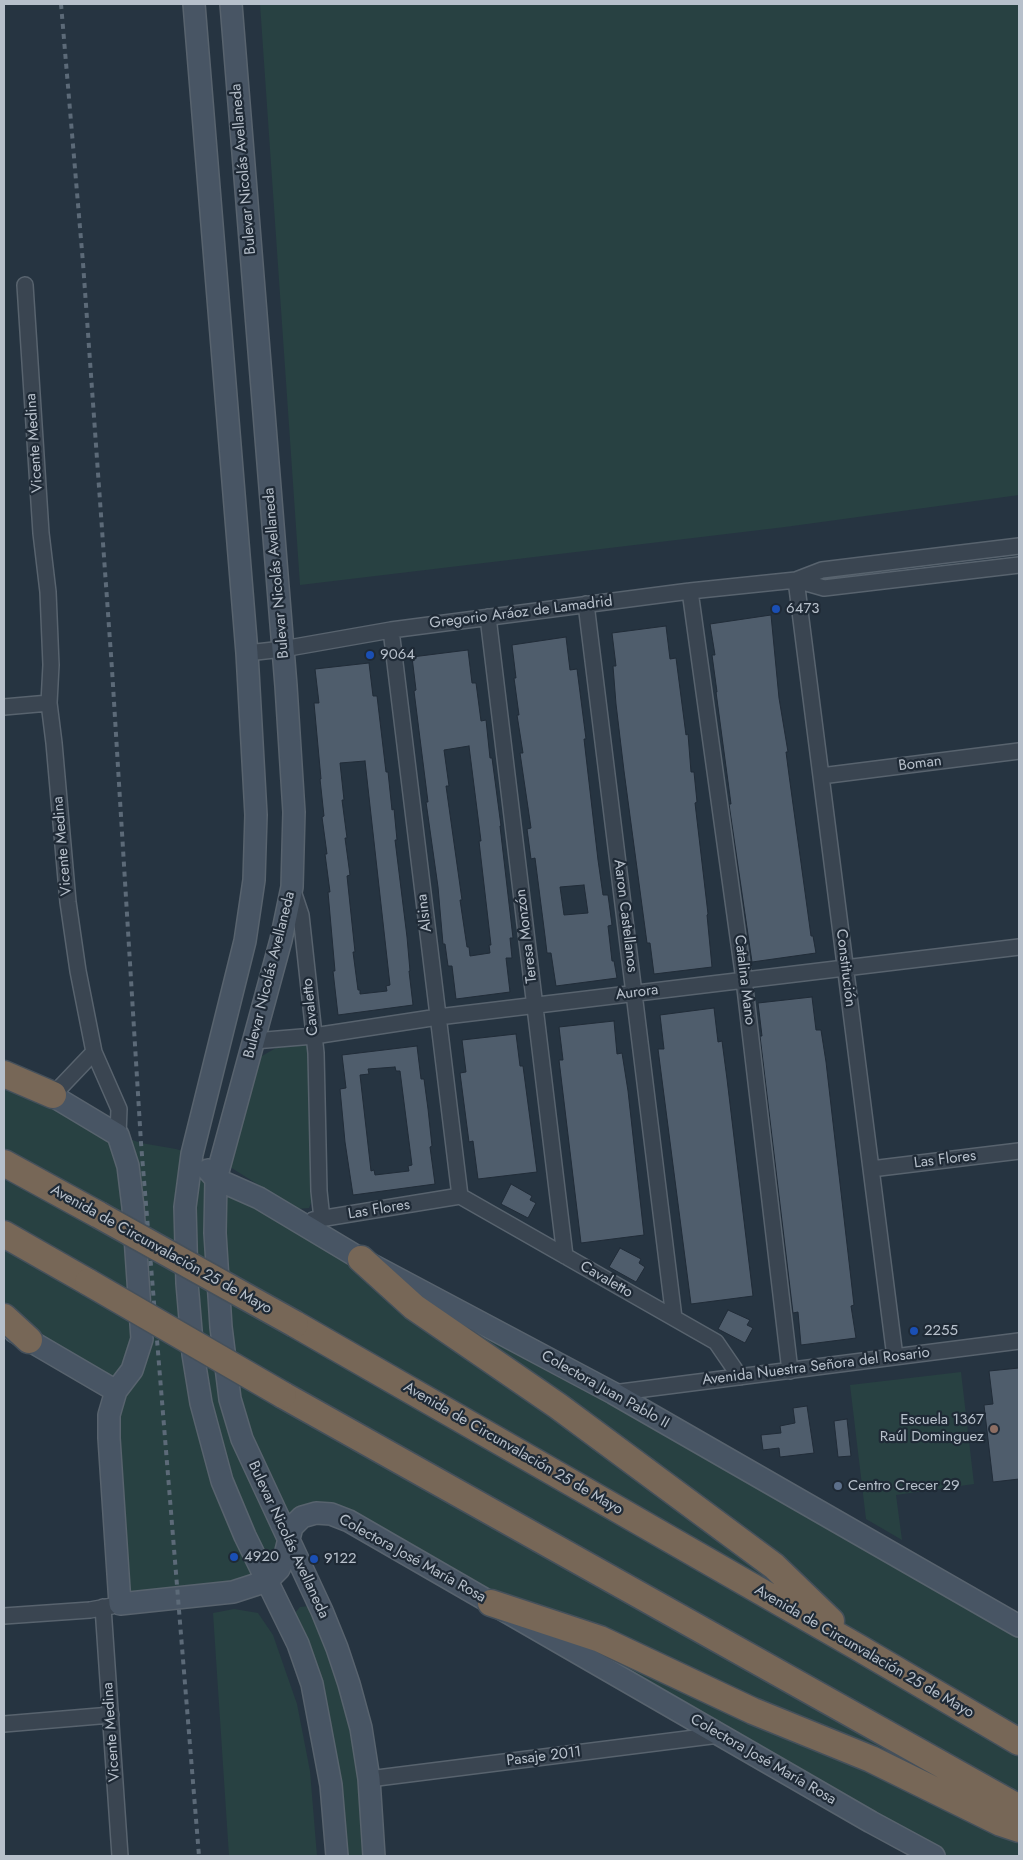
<!DOCTYPE html>
<meta charset="utf-8">
<style>
body{margin:0}
#map{position:relative;width:1023px;height:1860px;overflow:hidden;background:#263441;font-family:Jost,sans-serif}
canvas{display:block}
.frame{position:absolute;inset:0;border:5px solid #b7c0cb;pointer-events:none}
</style>
<div id="map">
<canvas width="1023" height="1860"></canvas>
<div class="frame"></div>
</div>
<script>
const ctx = document.querySelector('canvas').getContext('2d');
ctx.lineJoin = 'round';
function fill(path, color) {
  ctx.fillStyle = color;
  ctx.fill(path, 'evenodd');
}
function shape(rows) {
  const path = new Path2D();
  for (const r of rows) {
    path.moveTo(r[0], r[1]);
    for (let i = 2; i < r.length; i += 2) path.lineTo(r[i], r[i + 1]);
  }
  return path;
}
function stroke(path, color, width, dash) {
  ctx.strokeStyle = color;
  ctx.lineWidth = width;
  ctx.lineCap = dash ? 'butt' : 'round';
  ctx.setLineDash(dash || []);
  ctx.stroke(path);
}
function label(font, color, halo, rows, align = 'center') {
  ctx.font = font + ' Jost,sans-serif';
  ctx.lineWidth = 4.5;
  ctx.setLineDash([]);
  ctx.textBaseline = 'middle';
  ctx.strokeStyle = halo;
  ctx.fillStyle = color;
  for (const [text, x, y, turn = 0] of rows) {
    ctx.save();
    ctx.translate(x, y);
    ctx.rotate((+turn || 0) * Math.PI / 180);
    ctx.textAlign = isNaN(turn) ? turn : align;
    if (halo) ctx.strokeText(text, 0, 0);
    ctx.fillText(text, 0, 0);
    ctx.restore();
  }
}
fill(shape([
 [260,4,1019,4,1019,495,785,527,300,585],
 [308,1044,313,1198,309,1208,297,1209,230,1167,260,1057,276,1048],
 [4,1066,118,1135,141,1143,176,1149,192,1154,217,1179,1019,1626,1019,1856,934,1856,349,1521,302,1517,267,1581,120,1604,116,1391,4,1326],
 [961,1372,974,1484,896,1495,902,1540,866,1519,850,1385],
 [309,1606,319,1621,351,1721,359,1782,366,1856,345,1856,296,1622,295,1613,300,1607],
 [234,1609,258,1613,273,1635,297,1704,310,1771,317,1856,229,1856,213,1613]
]), '#284142');
const building = shape([
 [771,615,779,698,788,752,786,752,789,775,811,936,813,936,816,953,752,962,729,804,731,804,716,692,717,692,712,655,715,655,710,624,771,615],
 [666,626,670,659,676,658,686,735,688,734,691,772,694,772,697,802,695,803,708,914,707,915,712,967,654,974,650,943,647,943,624,771,616,704,613,666,616,666,612,633,666,626],
 [566,637,570,670,577,669,586,739,584,739,598,860,603,895,608,895,612,925,608,926,612,961,614,961,617,978,556,986,551,953,547,953,545,936,535,858,531,859,527,829,531,828,520,753,523,753,517,715,519,715,514,678,516,678,512,645,566,637],
 [584,885,588,913,564,915,560,887,584,885],
 [468,650,472,683,476,683,481,721,486,720,490,758,492,758,501,826,500,826,513,938,510,938,512,958,506,958,510,992,456,999,452,966,448,966,445,944,443,944,438,887,428,816,426,802,428,802,414,691,416,690,412,657,468,650],
 [469,746,481,841,479,841,480,850,491,945,489,945,490,953,470,956,469,947,467,947,460,900,462,900,446,786,449,786,444,750,469,746],
 [369,663,373,696,377,696,386,772,388,772,392,810,394,809,397,840,395,840,407,937,410,971,409,971,413,1005,338,1015,333,971,335,971,328,892,330,892,325,854,327,854,322,817,324,816,320,779,321,779,314,703,319,703,315,669,369,663],
 [365,761,390,985,386,986,387,991,360,994,360,990,358,990,353,952,355,952,347,876,350,875,345,838,347,838,342,800,344,800,340,763,365,761],
 [812,997,816,1030,821,1030,826,1062,854,1305,851,1306,856,1338,801,1345,798,1312,793,1313,760,1036,762,1036,758,1003,812,997],
 [714,1008,718,1042,722,1041,727,1079,753,1296,691,1304,658,1049,664,1049,660,1015,714,1008],
 [614,1021,617,1054,622,1053,628,1091,644,1235,581,1243,559,1060,563,1060,559,1027,614,1021],
 [516,1034,520,1066,523,1066,537,1172,478,1179,473,1141,469,1142,460,1073,466,1072,462,1040,516,1034],
 [417,1046,421,1079,424,1079,428,1109,432,1146,430,1147,435,1184,353,1195,345,1142,340,1089,346,1088,342,1055,417,1046],
 [395,1067,396,1071,400,1071,412,1165,408,1166,409,1171,375,1175,374,1170,371,1171,360,1075,369,1074,368,1069,395,1067],
 [511,1184,532,1196,530,1200,536,1203,528,1218,501,1204,511,1184],
 [620,1248,641,1259,639,1263,645,1267,636,1282,609,1267,620,1248],
 [728,1310,750,1320,747,1325,753,1328,745,1343,718,1329,728,1310],
 [1019,1368,1019,1479,993,1482,984,1405,993,1404,989,1371,1019,1368],
 [807,1406,814,1453,780,1457,779,1448,763,1450,761,1435,781,1433,780,1426,795,1423,793,1408,807,1406],
 [847,1419,851,1456,838,1457,834,1421,847,1419]
]);
fill(building, '#4f5d6c');
stroke(building, '#212c38', 1);
const street = shape([
 [25,285,41,533,48,592,51,665,49,703,54,743,68,902,78,971,94,1052,119,1109,118,1135],
 [796,580,895,1357],
 [796,580,824,588,1019,565],
 [690,591,744,980,790,1371],
 [586,604,674,1318],
 [488,617,565,1256],
 [391,630,460,1196],
 [247,653,283,649,391,630,690,591,796,580,822,570,1019,546],
 [4,707,49,703],
 [821,776,1019,751],
 [292,888,301,915,316,1053,319,1191,322,1219],
 [254,1041,314,1036,438,1017,1019,947],
 [53,1095,94,1052],
 [871,1169,1019,1151],
 [460,1196,716,1342,740,1377],
 [313,1220,460,1196],
 [613,1393,1019,1341],
 [103,1607,120,1856],
 [4,1616,90,1610,112,1606],
 [4,1724,111,1715],
 [369,1779,719,1735]
]);
const secondary = shape([
 [194,4,247,653,256,815,254,880,245,941,192,1154,185,1207,187,1283,193,1354,201,1403,222,1481,245,1536,298,1644,312,1684,331,1785,337,1856],
 [231,4,286,686,294,812,292,887,281,940,216,1179,215,1233,221,1327,230,1399,242,1439,322,1611,337,1648,349,1684,361,1728,369,1779,374,1856],
 [38,1087,118,1135,128,1166,133,1207,142,1339,132,1370,116,1391,109,1415,109,1438,120,1604,233,1592,267,1581,279,1569,284,1559,292,1527,302,1517,316,1513,331,1514,349,1521,871,1822,934,1856],
 [208,1170,216,1179,259,1198,361,1259,613,1393,1019,1626],
 [15,1332,116,1391]
]);
const highway = shape([
 [4,1074,53,1095],
 [4,1163,99,1215],
 [4,1234,88,1282],
 [361,1259,414,1307,558,1406,774,1566,831,1621],
 [4,1317,29,1340],
 [295,1324,861,1649,1019,1742],
 [283,1395,1019,1808],
 [491,1603,600,1639,753,1711,871,1759,1001,1823,1019,1829]
]);
stroke(street, '#58636e', 18);
stroke(secondary, '#58636e', 24);
stroke(highway, '#45505b', 29);
stroke(street, '#3a4551', 15);
stroke(secondary, '#485564', 21);
stroke(highway, '#776757', 26);
stroke(shape([
 [61,4,83,263,112,669,141,1143,199,1856]
]), '#5c6a78', 4, [5, 5]);
const highwayBridge = shape([
 [99,1215,295,1324],
 [88,1282,283,1395]
]);
stroke(highwayBridge, '#45505b', 29, []);
stroke(highwayBridge, '#776757', 26);
for (const [x, y, r, color] of [
 [776,609,5,"#1a4fb4"],
 [370,655,5,"#1a4fb4"],
 [914,1331,5,"#1a4fb4"],
 [994,1429,5,"#8d6e63"],
 [838,1486,5,"#5c6f8a"],
 [234,1557,5,"#1a4fb4"],
 [314,1559,5,"#1a4fb4"]
]) {
  const dot = new Path2D();
  dot.arc(x, y, r, 0, 2 * Math.PI);
  ctx.fillStyle = color;
  ctx.fill(dot);
  stroke(dot, '#1f2a36', 2);
}
label('15px', '#b7c0cb', '#1f2a36', [
 ["Bulevar Nicolás Avellaneda",244,169,-95],
 ["Vicente Medina",35,443,-94],
 ["Bulevar Nicolás Avellaneda",277,573,-95],
 ["Gregorio Aráoz de Lamadrid",521,613,-7],
 ["Boman",920,764,-7],
 ["Vicente Medina",63,846,-95],
 ["Alsina",425,913,-97],
 ["Aaron Castellanos",625,916,83],
 ["Teresa Monzón",527,936,-97],
 ["Constitución",845,968,83],
 ["Bulevar Nicolás Avellaneda",270,975,-76],
 ["Catalina Mano",744,980,83],
 ["Aurora",637,993,-7],
 ["Cavaletto",311,1007,-96],
 ["Las Flores",945,1160,-7],
 ["Las Flores",379,1210,-9],
 ["Avenida de Circunvalación 25 de Mayo",161,1250,29],
 ["Cavaletto",606,1280,30],
 ["Avenida Nuestra Señora del Rosario",816,1367,-7],
 ["Colectora Juan Pablo II",605,1390,29],
 ["Avenida de Circunvalación 25 de Mayo",513,1449,30],
 ["Bulevar Nicolás Avellaneda",288,1540,65],
 ["Colectora José María Rosa",412,1559,29],
 ["Avenida de Circunvalación 25 de Mayo",864,1652,30],
 ["Vicente Medina",112,1732,-94],
 ["Pasaje 2011",544,1757,-7],
 ["Colectora José María Rosa",763,1760,30]
]);
label('15px', '#b7c0cb', '#1f2a36', [
 ["6473",786,609],
 ["9064",380,655],
 ["2255",924,1331],
 ["Escuela 1367",984,1420,"right"],
 ["Raúl Dominguez",984,1437,"right"],
 ["Centro Crecer 29",848,1486],
 ["4920",244,1557],
 ["9122",324,1559]
], 'left');
</script>
